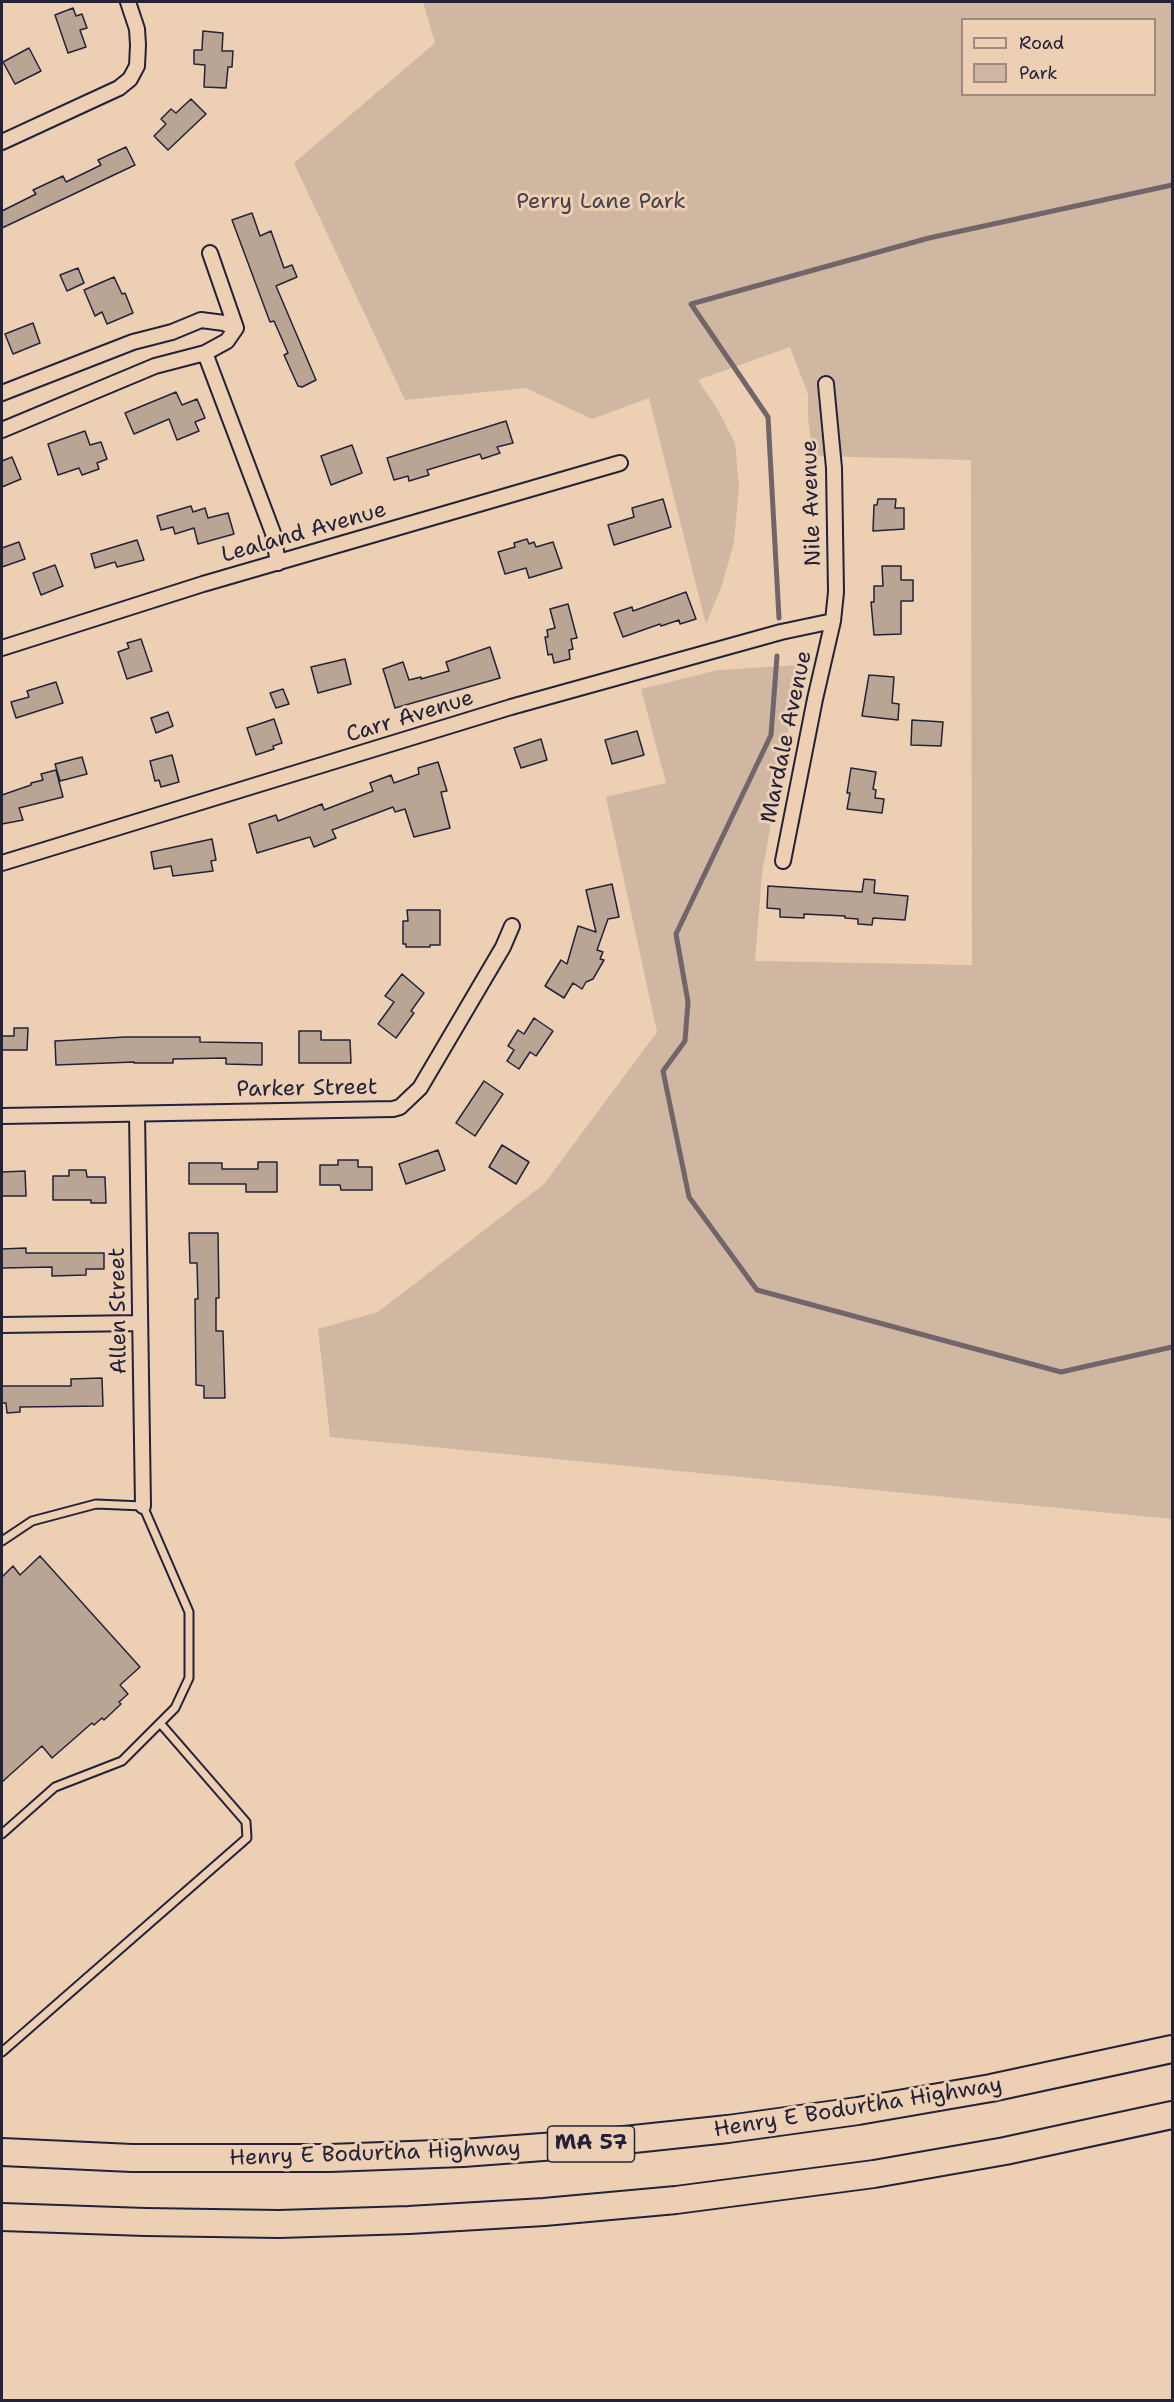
<!DOCTYPE html>
<style>
body{margin:0}
#map{position:relative;width:1174px;height:2402px;overflow:hidden;background:#edd0b3;font-family:"Shantell Sans",sans-serif}
canvas{display:block}
.frame{position:absolute;inset:0;border:3px solid #22223b;pointer-events:none}
.legend{position:absolute;left:961px;top:18px;width:195px;height:78px;box-sizing:border-box;background:#edd0b3;border:2px solid #9c8a83;margin:0;padding:8px 10px;list-style:none;font-size:18px;color:#22223b}
.legend li{display:flex;align-items:center;gap:12px;height:30px}
.legend b{width:30px;border:2px solid #9c8a83}
</style>
<div id="map">
<canvas width="1174" height="2402"></canvas>
<div class="frame"></div>
<ul class="legend">
<li><b style="height:8px;background:#edd0b3"></b>Road</li>
<li><b style="height:16px;background:#d0b7a2"></b>Park</li>
</ul>
</div>
<script>
const ctx = document.querySelector('canvas').getContext('2d');
ctx.lineJoin = 'round';
function fill(path, color) {
  ctx.fillStyle = color;
  ctx.fill(path, 'evenodd');
}
function shape(rows) {
  const path = new Path2D();
  for (const r of rows) {
    path.moveTo(r[0], r[1]);
    for (let i = 2; i < r.length; i += 2) path.lineTo(r[i], r[i + 1]);
  }
  return path;
}
function stroke(path, color, width, dash) {
  ctx.strokeStyle = color;
  ctx.lineWidth = width;
  ctx.lineCap = dash ? 'butt' : 'round';
  ctx.setLineDash(dash || []);
  ctx.stroke(path);
}
function label(font, color, halo, rows, align = 'center') {
  ctx.font = font + ' "Shantell Sans",sans-serif';
  ctx.lineWidth = 6;
  ctx.setLineDash([]);
  ctx.textBaseline = 'middle';
  ctx.strokeStyle = halo;
  ctx.fillStyle = color;
  for (const [text, x, y, turn = 0] of rows) {
    ctx.save();
    ctx.translate(x, y);
    ctx.rotate((+turn || 0) * Math.PI / 180);
    ctx.textAlign = isNaN(turn) ? turn : align;
    if (halo) ctx.strokeText(text, 0, 0);
    ctx.fillText(text, 0, 0);
    ctx.restore();
  }
}
fill(shape([
 [423,2,1172,2,1172,1519,330,1437,318,1329,378,1312,544,1184,657,1032,606,797,666,783,641,689,718,670,800,665,762,873,755,961,972,965,971,460,813,456,808,418,808,394,790,347,698,380,718,410,735,443,739,487,734,543,721,588,706,624,649,398,592,419,526,388,405,400,294,163,435,43],
 [962,20,1154,20,1154,94,962,94]
]), '#d0b7a2');
stroke(shape([
 [779,618,768,417,691,304,929,238,1172,185],
 [777,656,771,735,676,934,688,1002,685,1041,663,1071,689,1197,757,1290,1061,1372,1172,1347]
]), '#716569', 5);
const building = shape([
 [73,8,76,16,82,14,87,28,80,30,86,47,68,53,55,15,73,8],
 [203,31,223,33,222,51,233,51,232,67,228,67,226,88,204,87,205,65,194,64,194,50,202,50,203,31],
 [29,48,41,71,15,84,3,62,29,48],
 [191,99,206,114,168,150,154,136,166,124,161,119,171,109,176,113,191,99],
 [126,147,135,165,2,228,2,211,36,194,33,190,63,176,66,182,101,165,98,160,126,147],
 [252,213,260,236,271,231,284,268,292,265,297,277,276,286,316,380,302,387,298,386,284,355,288,353,274,321,270,322,232,220,252,213],
 [78,268,84,283,67,291,60,275,78,268],
 [114,277,122,294,125,293,133,313,107,324,102,312,95,316,84,290,114,277],
 [33,323,40,343,13,354,5,334,33,323],
 [176,392,182,405,197,399,205,418,195,422,199,431,177,440,169,419,134,434,125,413,176,392],
 [506,421,513,443,497,447,500,453,482,459,480,454,427,470,429,475,409,481,408,476,394,480,387,458,506,421],
 [85,431,90,445,101,442,107,459,97,463,99,469,82,475,79,468,58,475,48,444,85,431],
 [352,445,362,473,331,485,321,456,352,445],
 [12,457,21,479,2,487,2,461,12,457],
 [663,499,671,527,614,545,608,525,634,517,632,508,663,499],
 [878,499,896,499,895,508,904,508,904,529,873,531,874,505,877,505,878,499],
 [191,506,193,512,205,508,208,518,228,513,234,534,198,544,194,528,175,534,173,527,161,530,157,516,191,506],
 [527,539,529,544,534,542,536,547,553,542,562,568,529,578,526,568,505,574,498,552,515,547,514,543,527,539],
 [137,540,144,560,117,567,115,562,95,568,91,554,137,540],
 [19,542,25,559,2,567,2,548,19,542],
 [55,565,63,586,41,595,33,573,55,565],
 [882,566,901,566,901,580,913,580,913,601,901,601,901,634,874,635,871,602,874,602,874,586,883,586,882,566],
 [686,592,696,619,680,624,679,620,661,626,660,624,623,637,614,613,632,607,633,611,686,592],
 [568,604,577,638,571,639,573,649,569,650,570,659,554,663,552,654,548,655,545,637,548,637,547,630,555,628,550,609,568,604],
 [141,639,152,671,127,679,118,652,129,648,127,643,141,639],
 [490,647,500,678,395,708,383,669,403,662,409,680,421,677,421,679,449,671,446,662,490,647],
 [345,659,351,684,318,693,311,667,345,659],
 [869,675,894,677,892,703,899,704,898,720,862,716,869,675],
 [56,682,63,703,16,718,11,702,29,697,27,691,56,682],
 [283,689,289,704,276,708,270,693,283,689],
 [168,712,173,726,156,733,151,718,168,712],
 [274,719,282,743,273,746,274,749,256,755,247,728,274,719],
 [912,720,943,722,941,746,911,745,912,720],
 [637,731,644,755,612,764,605,740,637,731],
 [541,739,547,760,521,768,514,748,541,739],
 [172,755,179,782,161,787,159,780,155,781,150,761,172,755],
 [82,757,87,774,60,781,55,764,82,757],
 [438,762,447,791,441,792,450,828,414,837,405,809,395,812,393,807,332,830,336,838,314,847,310,837,257,853,249,824,276,815,278,821,322,804,324,810,373,791,370,783,391,775,394,783,419,774,418,768,438,762],
 [851,768,876,772,873,789,876,790,875,798,884,799,882,813,847,809,850,793,847,793,851,768],
 [56,770,63,797,19,808,23,820,2,824,2,795,31,785,31,783,43,780,41,774,56,770],
 [212,839,216,860,211,861,213,871,173,876,171,866,154,869,151,852,212,839],
 [864,879,875,880,874,893,908,896,905,920,873,918,872,925,858,924,858,919,845,918,845,916,804,914,804,918,780,917,780,909,767,908,768,886,862,892,864,879],
 [612,884,619,917,608,919,597,950,603,952,600,959,604,960,593,979,586,982,582,989,573,983,564,998,545,986,561,960,567,964,578,926,596,932,586,890,612,884],
 [407,910,440,910,440,945,430,945,430,947,406,947,406,944,403,944,403,921,408,921,407,910],
 [402,974,424,993,411,1011,414,1013,396,1038,378,1024,394,1002,385,996,402,974],
 [534,1018,553,1031,536,1056,530,1052,519,1069,507,1061,514,1050,508,1046,518,1030,524,1034,534,1018],
 [14,1028,28,1028,27,1050,2,1050,2,1036,14,1036,14,1028],
 [299,1031,321,1031,321,1040,350,1040,351,1063,299,1063,299,1031],
 [125,1037,200,1037,200,1042,262,1043,262,1065,226,1064,226,1058,173,1059,173,1063,134,1063,134,1062,56,1065,55,1041,125,1037],
 [484,1081,503,1094,475,1136,456,1123,484,1081],
 [502,1145,529,1162,516,1184,489,1167,502,1145],
 [438,1150,445,1170,406,1184,399,1164,438,1150],
 [338,1160,358,1160,358,1167,372,1167,372,1190,341,1190,340,1185,320,1185,320,1165,338,1165,338,1160],
 [258,1162,277,1162,277,1192,246,1192,246,1184,189,1184,189,1163,222,1163,222,1169,258,1169,258,1162],
 [69,1170,86,1170,87,1177,105,1177,106,1203,91,1203,91,1200,53,1200,53,1176,69,1176,69,1170],
 [25,1171,26,1196,2,1196,2,1172,25,1171],
 [189,1233,218,1233,219,1298,216,1298,216,1331,223,1331,225,1398,204,1398,204,1386,196,1385,195,1299,198,1299,197,1263,190,1263,189,1233],
 [26,1248,26,1253,104,1253,104,1269,86,1269,86,1275,52,1276,52,1267,2,1268,2,1249,26,1248],
 [102,1378,103,1406,20,1407,20,1412,7,1413,6,1403,2,1403,2,1386,71,1386,71,1379,102,1378],
 [40,1556,140,1667,120,1685,128,1694,119,1702,121,1704,104,1720,102,1718,94,1725,92,1723,52,1758,42,1746,2,1782,2,1577,13,1566,20,1575,40,1556]
]);
fill(building, '#baa595');
stroke(building, '#22223b', 1.5);
const lane = shape([
 [2,1541,32,1521,96,1504,143,1506,189,1612,189,1678,175,1708,122,1761,55,1787,2,1834],
 [2,2052,247,1838,246,1822,160,1723]
]);
const street = shape([
 [2,142,119,88,130,79,137,66,138,45,137,29,128,2],
 [210,253,236,328],
 [205,353,273,533,278,563],
 [2,393,133,342,172,332,201,320,224,323,236,328],
 [2,430,155,366,205,353,227,341,236,328],
 [2,648,203,584,620,463],
 [783,861,815,699,833,621,836,592,834,468,826,384],
 [2,863,511,707,781,632,833,621],
 [137,1114,143,1506],
 [2,1116,393,1109,400,1107,420,1088,503,947,512,926],
 [2,1325,140,1323]
]);
const highway = shape([
 [2,2152,132,2158,330,2158,463,2153,596,2143,728,2129,858,2111,991,2088,1172,2049],
 [2,2217,145,2222,279,2224,409,2220,544,2212,676,2200,874,2174,1005,2151,1172,2115]
]);
stroke(lane, '#22223b', 11);
stroke(street, '#22223b', 18);
stroke(highway, '#22223b', 30);
stroke(lane, '#edd0b3', 7);
stroke(street, '#edd0b3', 14);
stroke(highway, '#edd0b3', 26);
for (const [x, y, w] of [
 [591,2144,87]
]) {
  const box = new Path2D();
  box.roundRect(x - w / 2, y - 18, w, 36, 4.5);
  ctx.fillStyle = '#edd0b3';
  ctx.fill(box);
  stroke(box, '#22223b', 1.5);
}
label('bold 21px', '#22223b', null, [
 ["MA 57",591,2144]
]);
label('22px', '#454050', '#edd0b3', [
 ["Perry Lane Park",601,202]
]);
label('22px', '#22223b', '#edd0b3', [
 ["Nile Avenue",812,503,-92],
 ["Lealand Avenue",304,533,-16],
 ["Carr Avenue",410,717,-17],
 ["Mardale Avenue",787,737,-78],
 ["Parker Street",307,1089,-1],
 ["Allen Street",119,1311,-91],
 ["Henry E Bodurtha Highway",858,2108,-9],
 ["Henry E Bodurtha Highway",375,2154,-2]
]);
</script>
